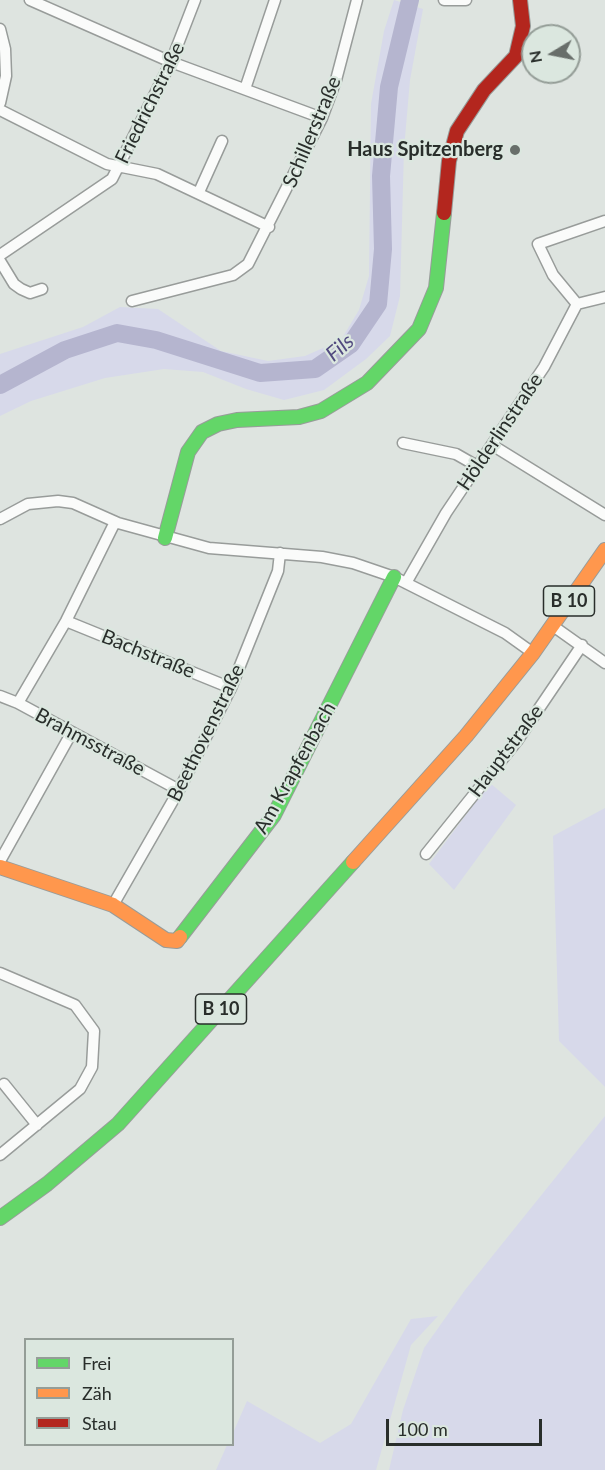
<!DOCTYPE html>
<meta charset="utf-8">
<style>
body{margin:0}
#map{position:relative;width:605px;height:1470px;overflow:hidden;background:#dee4e0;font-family:Lato,sans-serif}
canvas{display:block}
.legend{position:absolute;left:24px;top:1338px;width:210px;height:108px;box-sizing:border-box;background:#dbe7df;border:2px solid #949d97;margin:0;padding:8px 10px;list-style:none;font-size:18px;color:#292e2b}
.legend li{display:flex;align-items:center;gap:12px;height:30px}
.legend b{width:30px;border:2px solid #949d97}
.north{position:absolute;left:521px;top:24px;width:60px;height:60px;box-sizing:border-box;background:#dbe7df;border:2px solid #949d97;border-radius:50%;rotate:260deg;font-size:16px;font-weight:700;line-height:24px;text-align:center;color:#292e2b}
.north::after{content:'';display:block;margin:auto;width:21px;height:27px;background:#686e6a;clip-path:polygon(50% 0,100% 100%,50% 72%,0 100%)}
.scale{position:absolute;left:386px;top:1419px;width:156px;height:27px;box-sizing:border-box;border:3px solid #292e2b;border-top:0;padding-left:8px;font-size:18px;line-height:21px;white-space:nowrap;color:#292e2b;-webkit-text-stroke:4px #dbe7df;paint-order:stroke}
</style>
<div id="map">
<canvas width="605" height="1470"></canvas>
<ul class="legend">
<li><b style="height:8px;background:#63d668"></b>Frei</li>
<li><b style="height:8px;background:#ff974d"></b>Zäh</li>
<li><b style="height:8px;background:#b3261e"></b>Stau</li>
</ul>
<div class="north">N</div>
<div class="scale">100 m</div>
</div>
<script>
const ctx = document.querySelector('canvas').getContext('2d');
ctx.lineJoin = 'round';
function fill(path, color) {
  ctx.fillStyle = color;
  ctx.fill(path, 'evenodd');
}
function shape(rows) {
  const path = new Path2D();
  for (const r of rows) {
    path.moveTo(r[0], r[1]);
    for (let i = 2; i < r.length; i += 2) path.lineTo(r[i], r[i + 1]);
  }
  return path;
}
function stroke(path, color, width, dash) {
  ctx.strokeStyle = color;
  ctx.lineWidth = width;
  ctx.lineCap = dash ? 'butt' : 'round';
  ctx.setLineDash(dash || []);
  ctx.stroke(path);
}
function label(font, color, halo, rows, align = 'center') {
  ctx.font = font + ' Lato,sans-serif';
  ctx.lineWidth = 4.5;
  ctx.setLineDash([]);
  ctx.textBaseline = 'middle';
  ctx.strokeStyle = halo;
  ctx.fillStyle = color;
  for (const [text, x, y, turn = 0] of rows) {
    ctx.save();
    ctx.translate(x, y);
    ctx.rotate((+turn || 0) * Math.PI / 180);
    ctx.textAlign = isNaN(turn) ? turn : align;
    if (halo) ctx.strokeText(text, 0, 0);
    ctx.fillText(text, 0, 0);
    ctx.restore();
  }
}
fill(shape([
 [394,0,423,9,410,80,404,149,400,296,390,336,366,359,324,390,284,400,246,389,203,372,164,369,105,378,31,401,0,416,0,354,83,327,120,307,158,309,221,351,268,361,305,356,341,340,359,310,369,276,371,104,384,31],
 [490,783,516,805,454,890,429,864],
 [605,808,605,1087,559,1041,553,836],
 [605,1116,605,1470,389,1470,403,1410,424,1348,465,1290],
 [438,1316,411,1345,376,1470,216,1470,227,1445,232,1444,233,1433,247,1401,320,1443,351,1424,411,1319]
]), '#d7d9ea');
stroke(shape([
 [0,385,65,350,117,333,156,340,260,373,315,369,351,344,378,304,383,249,381,176,389,87,410,0]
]), '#b5b5cf', 18);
const street = shape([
 [30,0,171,62,322,118],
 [444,0,466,0],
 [0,29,5,49,6,76,0,103],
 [245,89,275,0],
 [0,110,107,164,157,174,269,227],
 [199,192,222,141],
 [0,255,112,179,171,62,195,0],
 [0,261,14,284,21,289,30,293,42,289],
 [132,301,233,275,248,264,322,118,336,80,357,0],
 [577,304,553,275,538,244,605,221],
 [403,443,456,454,477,466],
 [492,445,605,515],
 [0,519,28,504,58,501,73,503,118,523,209,548,322,557,353,563,394,577,505,633,533,653],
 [406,583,446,513,544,367,577,304,605,297],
 [66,621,231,688],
 [553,626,605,663],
 [0,696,18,703,179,790],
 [18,703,66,621,115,522],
 [426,854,517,741,582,645],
 [0,861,72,732],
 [113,905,179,790,231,688,278,571,280,553],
 [0,973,75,1005,94,1031,92,1067,80,1089,0,1155],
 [4,1084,37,1125]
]);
const fast = shape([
 [165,538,188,452,202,432,218,424,237,420,299,417,321,411,367,383,419,329,436,288,444,213],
 [180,937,274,815,394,577],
 [0,1218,47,1184,118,1124,353,862]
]);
const slow = shape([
 [353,862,466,736,533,653,605,550],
 [0,867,113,905,166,940,177,941,180,937]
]);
const jam = shape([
 [444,213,449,161,457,131,484,90,516,56,523,26,520,0]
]);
stroke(street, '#989c9a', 13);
stroke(fast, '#989c9a', 16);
stroke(slow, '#989c9a', 16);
stroke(jam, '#989c9a', 16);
stroke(street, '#fafbfa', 10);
stroke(fast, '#63d668', 14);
stroke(slow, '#ff974d', 14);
stroke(jam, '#b3261e', 14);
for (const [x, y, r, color] of [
 [515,150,6,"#686e6a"]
]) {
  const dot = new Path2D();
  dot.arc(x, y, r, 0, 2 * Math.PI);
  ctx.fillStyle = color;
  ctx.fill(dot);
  stroke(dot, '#dbe7df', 2);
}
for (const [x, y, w] of [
 [569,601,51],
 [221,1009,51]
]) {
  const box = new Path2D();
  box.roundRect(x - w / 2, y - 15, w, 30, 4.5);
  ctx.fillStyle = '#dbe7df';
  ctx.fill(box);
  stroke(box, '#292e2b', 1.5);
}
label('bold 18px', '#292e2b', null, [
 ["B 10",569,601],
 ["B 10",221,1009]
]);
label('20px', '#292e2b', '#dbe7df', [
 ["Friedrichstraße",150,103,-64],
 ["Schillerstraße",312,132,-67],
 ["Hölderlinstraße",500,432,-56],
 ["Bachstraße",148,654,22],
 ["Beethovenstraße",206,733,-64],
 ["Brahmsstraße",90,742,28],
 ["Hauptstraße",506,751,-53],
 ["Am Krapfenbach",295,768,-61]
]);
label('bold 20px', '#292e2b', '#dbe7df', [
 ["Haus Spitzenberg",503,150]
], 'right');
label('italic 21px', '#514a7f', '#dbe7df', [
 ["Fils",340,348,-41]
]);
</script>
